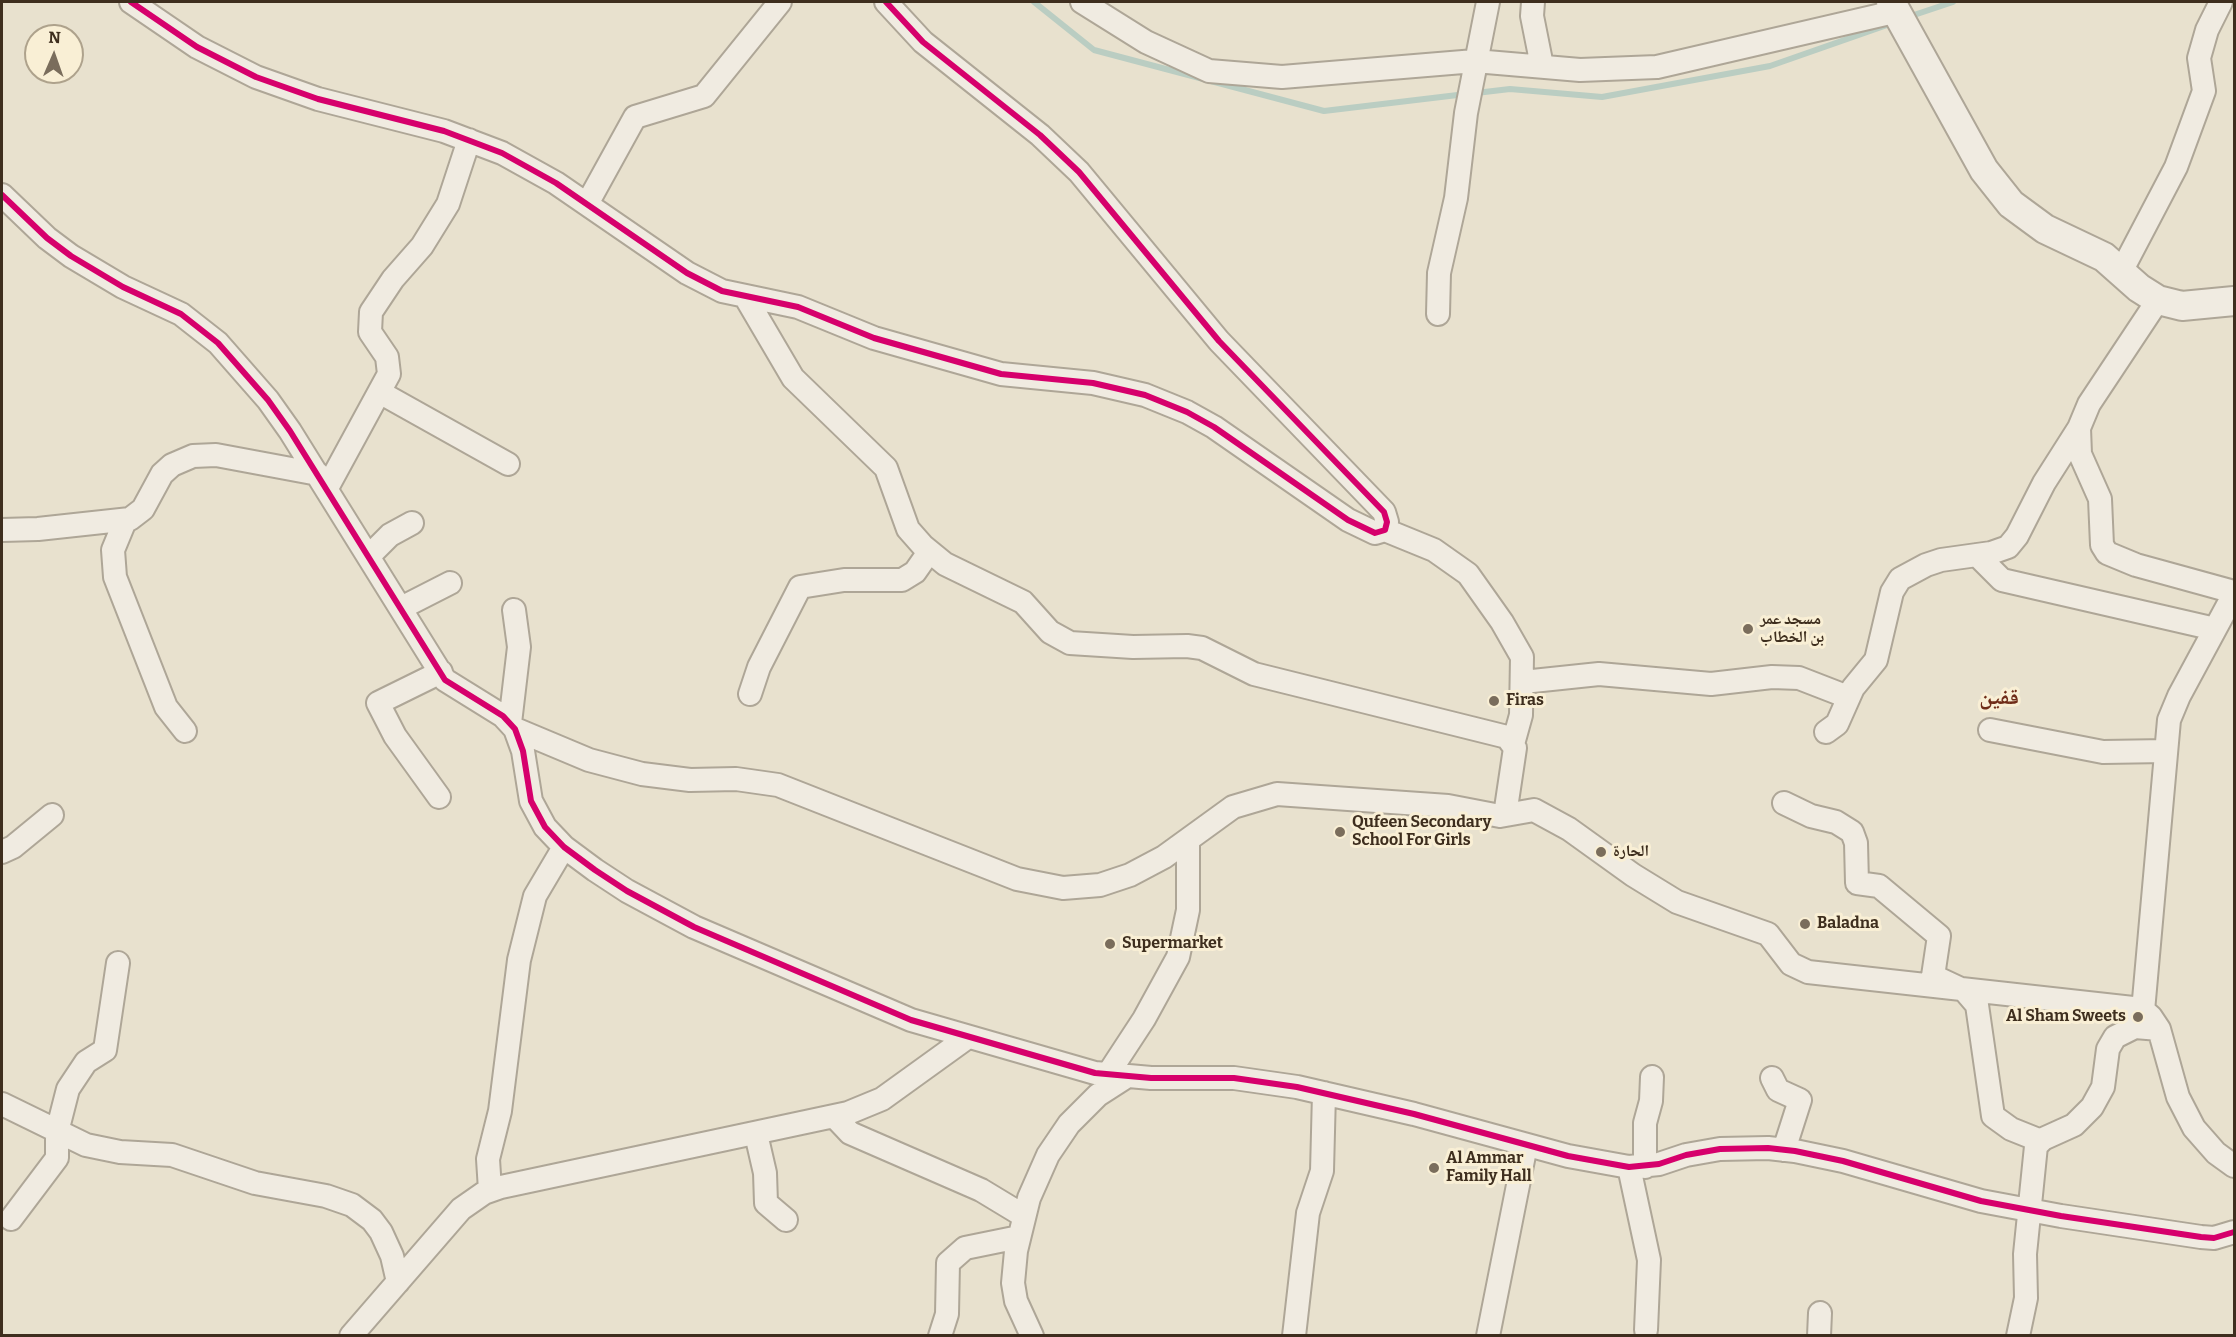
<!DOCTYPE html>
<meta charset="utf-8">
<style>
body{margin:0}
#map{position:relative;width:2236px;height:1337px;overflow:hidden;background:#e8e1ce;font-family:Bitter,serif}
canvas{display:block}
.frame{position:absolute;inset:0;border:3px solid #3e2e1e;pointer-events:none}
.north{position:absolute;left:24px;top:24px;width:60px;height:60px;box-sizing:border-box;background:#f9efd5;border:2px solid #aea28c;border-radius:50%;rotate:2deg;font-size:16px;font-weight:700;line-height:24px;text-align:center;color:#3e2e1e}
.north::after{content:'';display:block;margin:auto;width:21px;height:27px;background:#7a6d5c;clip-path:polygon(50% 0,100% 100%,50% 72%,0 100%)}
</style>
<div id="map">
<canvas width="2236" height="1337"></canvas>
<div class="frame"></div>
<div class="north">N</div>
</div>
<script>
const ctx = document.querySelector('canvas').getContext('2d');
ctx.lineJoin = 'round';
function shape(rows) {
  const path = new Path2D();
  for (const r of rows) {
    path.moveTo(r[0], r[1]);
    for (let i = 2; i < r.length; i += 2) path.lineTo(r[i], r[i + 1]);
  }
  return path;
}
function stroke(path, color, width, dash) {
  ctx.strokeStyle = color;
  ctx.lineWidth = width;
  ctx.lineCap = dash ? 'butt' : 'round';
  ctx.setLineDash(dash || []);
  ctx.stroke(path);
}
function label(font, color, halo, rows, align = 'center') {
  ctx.font = font + ' Bitter,"Noto Naskh Arabic",serif';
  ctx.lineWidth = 6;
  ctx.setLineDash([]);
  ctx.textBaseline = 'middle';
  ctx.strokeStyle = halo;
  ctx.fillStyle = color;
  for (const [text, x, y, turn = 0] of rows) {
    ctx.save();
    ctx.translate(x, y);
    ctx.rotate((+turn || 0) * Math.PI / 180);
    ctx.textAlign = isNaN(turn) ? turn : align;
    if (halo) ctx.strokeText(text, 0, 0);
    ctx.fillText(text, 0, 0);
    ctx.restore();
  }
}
stroke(shape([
 [1034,2,1094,50,1324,111,1466,94],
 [1908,17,1953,2],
 [1476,93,1510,89,1602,97,1770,66,1890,24]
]), '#bacdc2', 6);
const minor = shape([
 [131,2,197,47,256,77,318,99,444,131,502,153,556,183,687,273,722,291,798,307,874,338,1001,374,1093,383,1145,395,1187,412,1214,427,1348,520,1375,533,1385,530,1387,522,1384,512,1219,341,1079,172,1040,135,923,42,886,2],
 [1082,2,1146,42,1209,71,1282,77,1475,61,1580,70,1657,67,1894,12],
 [1533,2,1532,16,1542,66],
 [2,195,47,238,71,256,123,287,181,314,218,343,268,400,290,431,445,680,503,716,515,729,523,751,531,801,545,827,564,847,595,870,627,891,694,927,911,1020,1095,1073,1151,1078,1234,1078,1297,1087,1414,1114,1568,1156,1629,1167,1659,1164,1686,1155,1720,1149,1768,1148,1795,1151,1843,1161,1981,1201,2061,1216,2201,1237,2214,1238,2234,1232],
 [587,204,635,117,704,96,780,2],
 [2122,270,2176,167,2204,91,2199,58,2207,30,2221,2],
 [746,298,793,378,886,468,908,529,923,546,945,564,1023,602,1050,632,1070,643,1133,647,1187,646,1202,648,1254,674,1507,737,1515,748,1505,815],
 [2158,300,2089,404,2079,428,2080,454,2100,499,2102,545,2107,553,2136,565,2234,592],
 [1438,314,1439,273,1456,198,1466,113,1488,2],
 [381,393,508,464],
 [327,488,389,374,387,357,370,332,371,312,393,279,422,246,448,204,469,140],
 [125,521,113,550,115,577,166,707,185,731],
 [2,530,38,529,130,519,143,509,162,474,172,465,193,456,216,455,318,474],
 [1385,530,1434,550,1468,574,1502,622,1522,657,1521,715,1513,744],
 [1977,555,2002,580,2215,629],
 [369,556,390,535,412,523],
 [401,608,450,583],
 [1523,682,1599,674,1711,684,1772,677,1799,678,1848,697],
 [750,694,759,667,800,587,844,580,902,580,915,572,929,552],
 [510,723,519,647,514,610],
 [515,729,589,760,642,774,690,780,736,779,778,785,1017,879,1063,888,1100,885,1130,875,1164,857,1233,807,1277,794,1448,806,1500,816,1534,810,1569,829,1633,875,1677,902,1768,934,1791,964,1808,972,2142,1009,2151,1017,2159,1029,2178,1097,2194,1128,2216,1153,2234,1166],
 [1990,730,2103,752,2166,751],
 [1826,732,1837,724,1853,688,1876,660,1892,592,1900,579,1926,565,1941,560,1991,553,2008,547,2017,536,2044,483,2079,428],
 [439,797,395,736,378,703,441,672],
 [1784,803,1811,816,1836,822,1852,832,1856,843,1857,883,1879,886,1939,936,1933,976,1965,991,1977,1005,1993,1116,2011,1129,2041,1141],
 [2,852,13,847,52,815],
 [2143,1011,2169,720,2179,696,2234,594],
 [1108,1074,1144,1019,1178,957,1188,910,1188,841],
 [1772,1078,1778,1090,1800,1100,1784,1150],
 [2,1104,86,1145,120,1152,172,1155,255,1183,326,1196,352,1205,372,1220,381,1232,392,1256,398,1282],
 [834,1116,850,1133,981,1190,1024,1216],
 [756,1134,765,1173,766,1203,786,1220],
 [1629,1167,1649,1260,1646,1330],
 [1645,1167,1645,1123,1651,1101,1652,1077],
 [490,1190,488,1159,500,1111,519,960,535,896,564,847],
 [11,1219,57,1158,57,1132,68,1089,86,1062,105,1050,118,963],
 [351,1336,461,1209,484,1193,501,1187,848,1113,882,1099,968,1037],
 [940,1336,947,1314,948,1263,965,1248,1019,1237],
 [1032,1336,1016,1301,1013,1283,1016,1251,1029,1198,1048,1155,1069,1124,1098,1095,1126,1077],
 [1294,1336,1308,1213,1322,1171,1324,1093],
 [1488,1336,1526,1145],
 [1819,1336,1820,1313],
 [2018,1336,2026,1298,2025,1254,2036,1146,2043,1139,2074,1125,2092,1107,2103,1087,2108,1049,2115,1037,2135,1027,2159,1029]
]);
const tertiary = shape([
 [1891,2,1984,170,2011,204,2045,229,2104,257,2139,288,2158,300,2182,306,2234,301]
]);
stroke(minor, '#aea697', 26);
stroke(tertiary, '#aea697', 32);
stroke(minor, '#f0ebe1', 22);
stroke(tertiary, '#f0ebe1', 28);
stroke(shape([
 [131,2,197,47,256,77,318,99,444,131,502,153,556,183,687,273,722,291,798,307,874,338,1001,374,1093,383,1145,395,1187,412,1214,427,1348,520,1375,533,1385,530,1387,522,1384,512,1219,341,1079,172,1040,135,923,42,886,2],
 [2,195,47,238,71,256,123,287,181,314,218,343,268,400,290,431,445,680,503,716,515,729,523,751,531,801,545,827,564,847,595,870,627,891,694,927,911,1020,1095,1073,1151,1078,1234,1078,1297,1087,1414,1114,1568,1156,1629,1167,1659,1164,1686,1155,1720,1149,1768,1148,1795,1151,1843,1161,1981,1201,2061,1216,2201,1237,2214,1238,2234,1232]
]), '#d6006c', 6);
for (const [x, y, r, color] of [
 [1748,629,6,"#7a6d5c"],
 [1494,701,6,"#7a6d5c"],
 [1340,832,6,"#7a6d5c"],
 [1601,852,6,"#7a6d5c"],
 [1805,924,6,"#7a6d5c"],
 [1110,944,6,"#7a6d5c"],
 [2138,1017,6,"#7a6d5c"],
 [1434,1168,6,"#7a6d5c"]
]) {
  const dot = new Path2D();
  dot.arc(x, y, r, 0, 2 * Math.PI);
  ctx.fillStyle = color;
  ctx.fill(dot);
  stroke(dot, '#f9efd5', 2);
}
label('bold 16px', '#3e2e1e', '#f9efd5', [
 ["مسجد عمر",1760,620],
 ["بن الخطاب",1760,638],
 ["Firas",1506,701],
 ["Qufeen Secondary",1352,823],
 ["School For Girls",1352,841],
 ["الحارة",1613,852],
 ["Baladna",1817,924],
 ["Supermarket",1122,944],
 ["Al Sham Sweets",2126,1017,"right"],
 ["Al Ammar",1446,1159],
 ["Family Hall",1446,1177]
], 'left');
label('bold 22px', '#6f2c18', '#f9efd5', [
 ["قفين",1999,698]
]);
</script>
